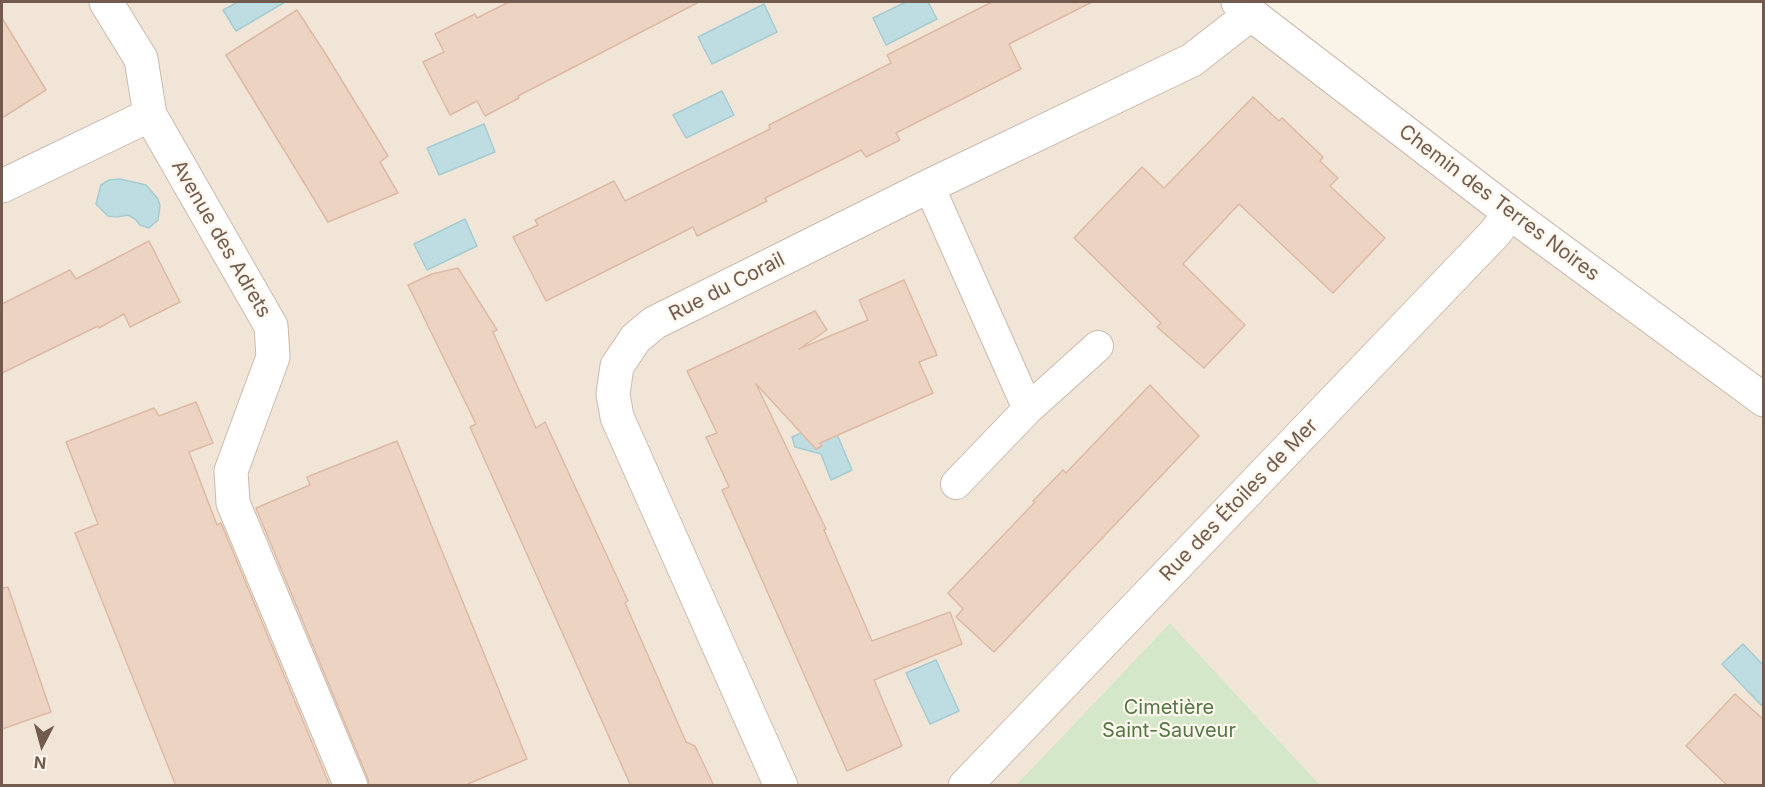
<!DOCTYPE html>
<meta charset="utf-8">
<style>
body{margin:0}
#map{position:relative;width:1765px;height:787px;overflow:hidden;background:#faf3e8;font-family:Inter,sans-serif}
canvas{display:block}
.frame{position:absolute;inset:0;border:3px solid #725b4e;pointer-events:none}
.north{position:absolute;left:12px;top:715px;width:60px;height:60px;-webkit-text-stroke:4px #fdf7ee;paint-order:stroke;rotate:186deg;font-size:16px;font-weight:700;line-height:24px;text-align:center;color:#725b4e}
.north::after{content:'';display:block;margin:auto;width:21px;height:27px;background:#725b4e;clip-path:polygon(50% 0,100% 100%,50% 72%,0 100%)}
</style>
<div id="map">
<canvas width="1765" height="787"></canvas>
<div class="frame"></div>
<div class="north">N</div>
</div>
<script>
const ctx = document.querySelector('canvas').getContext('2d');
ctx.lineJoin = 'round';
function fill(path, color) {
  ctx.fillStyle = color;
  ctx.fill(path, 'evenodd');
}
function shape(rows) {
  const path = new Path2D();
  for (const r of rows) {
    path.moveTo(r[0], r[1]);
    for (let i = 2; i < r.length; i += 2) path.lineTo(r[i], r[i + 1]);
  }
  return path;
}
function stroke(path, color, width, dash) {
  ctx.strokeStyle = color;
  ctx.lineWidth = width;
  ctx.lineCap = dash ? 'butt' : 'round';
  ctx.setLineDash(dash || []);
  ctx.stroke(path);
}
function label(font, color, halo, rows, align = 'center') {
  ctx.font = font + ' Inter,sans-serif';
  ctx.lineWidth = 4.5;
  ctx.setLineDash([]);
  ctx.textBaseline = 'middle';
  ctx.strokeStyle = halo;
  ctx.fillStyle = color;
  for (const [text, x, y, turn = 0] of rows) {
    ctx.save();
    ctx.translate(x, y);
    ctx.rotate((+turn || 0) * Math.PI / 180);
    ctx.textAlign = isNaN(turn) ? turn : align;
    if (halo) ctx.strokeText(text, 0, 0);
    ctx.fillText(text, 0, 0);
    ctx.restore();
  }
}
fill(shape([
 [2,2,1239,2,1510,213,1763,377,1763,785,1320,785,1170,623,1016,785,2,785]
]), '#f1e5d7');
fill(shape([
 [1170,623,1320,785,1016,785]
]), '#d4e7c8');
const water = shape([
 [238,2,285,2,236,31,223,10,238,2],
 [906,2,928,2,937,19,886,45,873,18,906,2],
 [764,4,777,32,712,64,698,37,764,4],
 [722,91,734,115,686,138,673,115,722,91],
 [484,124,495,152,439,175,427,148,484,124],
 [120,179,146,185,158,199,160,206,158,220,149,228,140,225,135,219,128,215,117,217,108,216,96,204,101,185,109,180,120,179],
 [465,219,477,246,427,270,414,244,465,219],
 [831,420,852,470,831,480,821,454,795,447,792,437,831,420],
 [1743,644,1763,665,1763,703,1761,705,1722,664,1743,644],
 [936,660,959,711,930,724,906,673,936,660]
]);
fill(water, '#bedde2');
stroke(water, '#a5ccd3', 1.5);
const building = shape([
 [509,2,699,2,518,96,519,98,485,116,477,101,450,115,423,62,444,52,435,34,475,14,477,18,509,2],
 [992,2,1092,2,1009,44,1021,69,896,133,900,140,866,157,861,150,765,198,767,201,697,236,693,227,546,301,513,237,538,225,535,220,614,181,625,201,770,129,769,125,891,63,887,55,992,2],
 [297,10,325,53,388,156,380,162,398,193,328,222,226,55,297,10],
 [2,18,46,90,2,118,2,18],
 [1253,97,1279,121,1282,118,1323,157,1320,161,1338,178,1330,186,1385,238,1333,293,1239,204,1183,264,1245,325,1204,368,1157,327,1161,323,1074,238,1142,167,1164,188,1253,97],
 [149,241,180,302,130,327,124,314,99,328,98,326,2,373,2,304,70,270,76,279,149,241],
 [458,268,497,330,493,332,536,428,545,422,628,601,625,603,686,742,695,746,714,786,631,786,470,427,476,424,408,285,432,274,458,268],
 [904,280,937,355,919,362,933,393,820,443,822,446,816,449,756,384,826,529,824,530,872,641,950,612,962,644,874,680,902,746,847,771,722,490,729,487,706,437,717,433,687,371,815,311,827,330,799,349,868,320,859,300,904,280],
 [1150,385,1199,436,994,652,956,617,963,609,948,593,1035,502,1033,501,1063,470,1066,473,1150,385],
 [196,402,213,443,189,452,217,525,221,523,330,786,176,786,75,533,98,524,66,442,154,408,159,416,196,402],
 [397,441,527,759,463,786,369,786,368,779,256,508,310,485,307,477,397,441],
 [8,587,51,712,2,729,2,588,8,587],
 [1735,694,1764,720,1764,786,1728,786,1686,746,1735,694]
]);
fill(building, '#edd3c2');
stroke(building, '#debaa4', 1.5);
const service = shape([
 [929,186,1028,409],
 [956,484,1028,409,1098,346]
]);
const minor = shape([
 [106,2,141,59,150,115,271,326,273,357,231,471,233,503,351,786],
 [2,186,150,115],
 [781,786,617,417,613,394,617,366,636,338,654,323,929,186,1192,60,1251,14],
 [965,786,1495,233,1510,213]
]);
const tertiary = shape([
 [1238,2,1251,14,1510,213,1764,400]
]);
stroke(service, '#cbbbaf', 32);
stroke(minor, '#cbbbaf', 35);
stroke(tertiary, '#cbbbaf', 35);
stroke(service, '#fff', 30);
stroke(minor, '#fff', 33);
stroke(tertiary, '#fff', 33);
label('20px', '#725b4e', '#fdf7ee', [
 ["Chemin des Terres Noires",1499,203,37],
 ["Avenue des Adrets",221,239,60],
 ["Rue du Corail",727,287,-27],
 ["Rue des Étoiles de Mer",1239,500,-46]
]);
label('20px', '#557748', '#fdf7ee', [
 ["Cimetière",1169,708],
 ["Saint-Sauveur",1169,731]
]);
</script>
